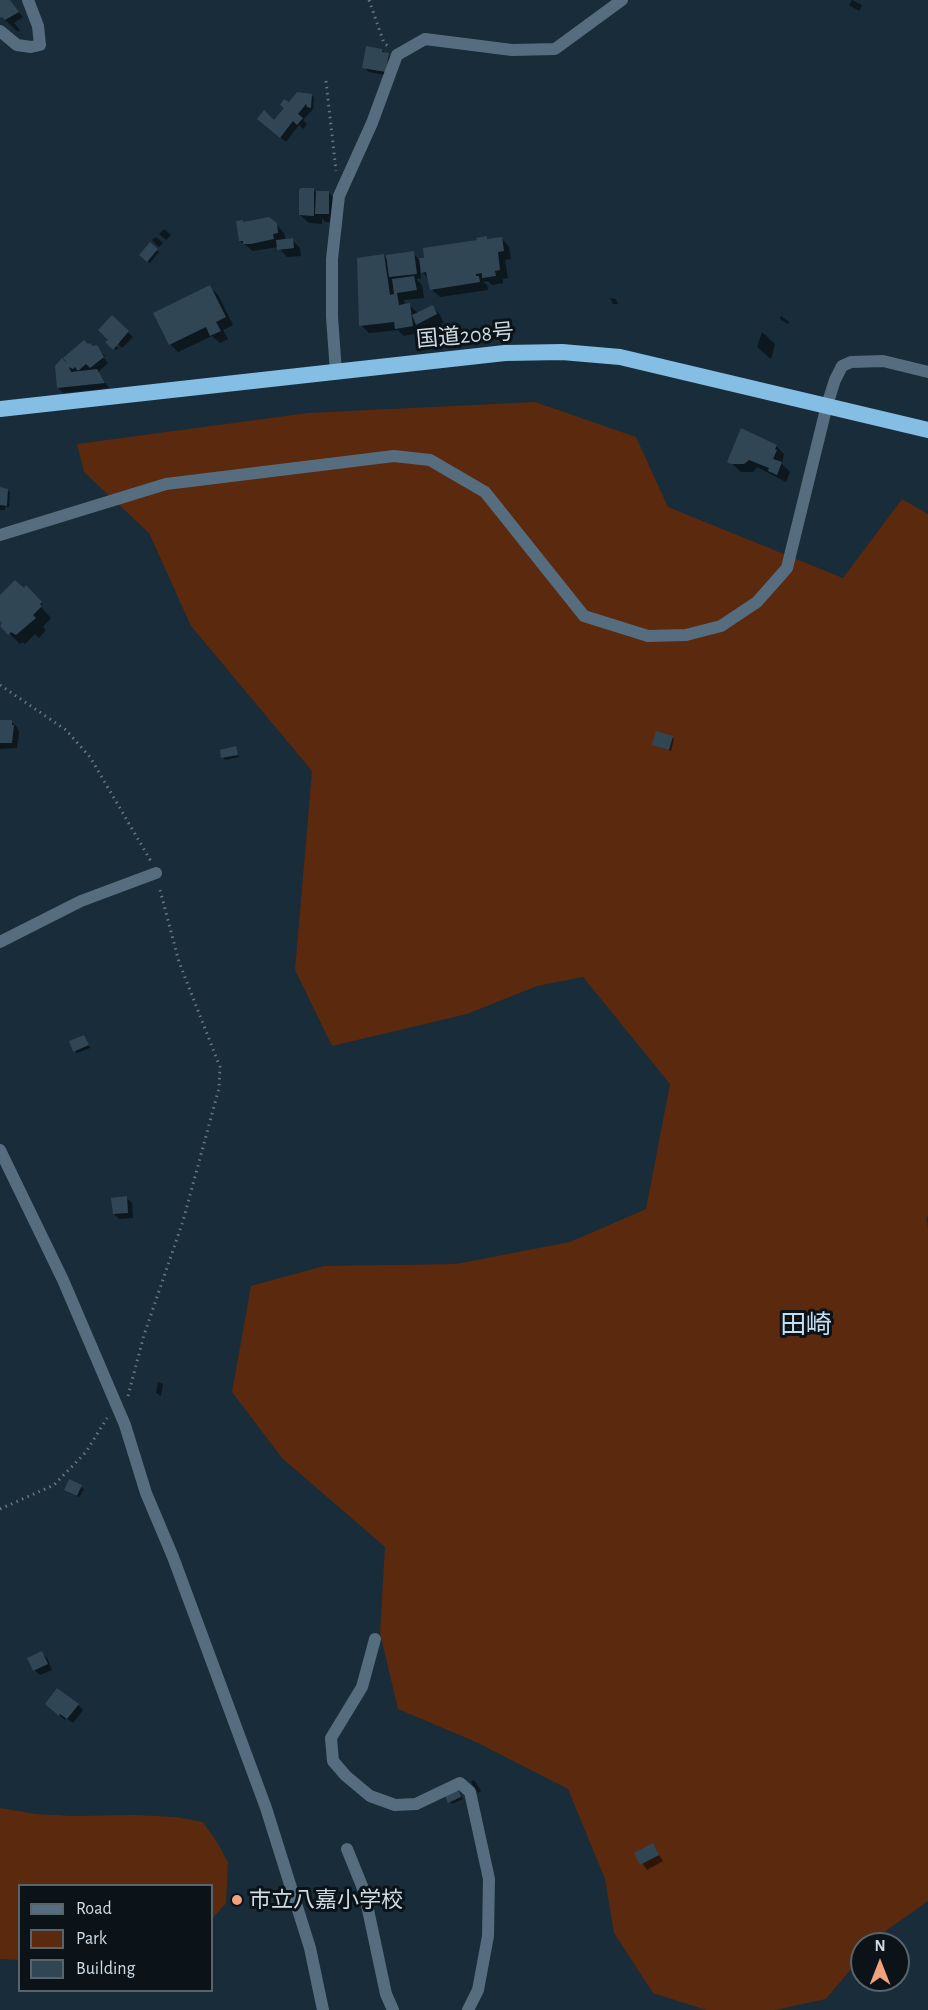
<!DOCTYPE html>
<meta charset="utf-8">
<style>
body{margin:0}
#map{position:relative;width:928px;height:2010px;overflow:hidden;background:#182c39;font-family:"Alegreya Sans",sans-serif}
canvas{display:block}
.legend{position:absolute;left:18px;top:1884px;width:195px;height:108px;box-sizing:border-box;background:#0b1319;border:2px solid #59636a;margin:0;padding:8px 10px;list-style:none;font-size:18px;color:#cfdbe4}
.legend li{display:flex;align-items:center;gap:12px;height:30px}
.legend b{width:30px;border:2px solid #59636a}
.north{position:absolute;left:850px;top:1932px;width:60px;height:60px;box-sizing:border-box;background:#0b1319;border:2px solid #59636a;border-radius:50%;rotate:0deg;font-size:16px;font-weight:700;line-height:24px;text-align:center;color:#cfdbe4}
.north::after{content:'';display:block;margin:auto;width:21px;height:27px;background:#f1a17c;clip-path:polygon(50% 0,100% 100%,50% 72%,0 100%)}
</style>
<div id="map">
<canvas width="928" height="2010"></canvas>
<ul class="legend">
<li><b style="height:8px;background:#556d7e"></b>Road</li>
<li><b style="height:16px;background:#5b290e"></b>Park</li>
<li><b style="height:16px;background:#314654"></b>Building</li>
</ul>
<div class="north">N</div>
</div>
<script>
const ctx = document.querySelector('canvas').getContext('2d');
ctx.lineJoin = 'round';
function fill(path, color) {
  ctx.fillStyle = color;
  ctx.fill(path, 'evenodd');
}
function shape(rows) {
  const path = new Path2D();
  for (const r of rows) {
    path.moveTo(r[0], r[1]);
    for (let i = 2; i < r.length; i += 2) path.lineTo(r[i], r[i + 1]);
  }
  return path;
}
function stroke(path, color, width, dash) {
  ctx.strokeStyle = color;
  ctx.lineWidth = width;
  ctx.lineCap = dash ? 'butt' : 'round';
  ctx.setLineDash(dash || []);
  ctx.stroke(path);
}
function label(font, color, halo, rows, align = 'center') {
  ctx.font = font + ' "Alegreya Sans","Noto Sans JP",sans-serif';
  ctx.lineWidth = 6;
  ctx.setLineDash([]);
  ctx.textBaseline = 'middle';
  ctx.strokeStyle = halo;
  ctx.fillStyle = color;
  for (const [text, x, y, turn = 0] of rows) {
    ctx.save();
    ctx.translate(x, y);
    ctx.rotate((+turn || 0) * Math.PI / 180);
    ctx.textAlign = isNaN(turn) ? turn : align;
    if (halo) ctx.strokeText(text, 0, 0);
    ctx.fillText(text, 0, 0);
    ctx.restore();
  }
}
fill(shape([
 [535,402,636,437,668,507,843,578,902,499,928,514,928,1216,926,1218,928,1228,928,1901,880,1935,872,1944,862,1944,862,1956,826,1999,775,2010,706,2010,653,1993,614,1933,605,1879,568,1789,476,1742,398,1709,380,1633,385,1547,282,1458,232,1392,251,1286,324,1266,456,1264,570,1242,646,1209,670,1084,583,977,537,986,467,1014,332,1046,295,970,312,771,191,626,149,533,84,472,77,444,308,413],
 [0,1808,36,1814,72,1816,134,1815,176,1817,203,1822,217,1842,228,1862,226,1903,212,1919,212,1886,20,1886,19,1960,0,1959]
]), '#5b290e');
fill(shape([
 [0,0,8,0,23,17,14,23,20,30,18,32,0,15],
 [852,0,862,5,859,11,849,5],
 [381,50,393,60,390,76,369,72,364,67],
 [312,95,314,98,313,109,303,120,307,124,303,129,299,125,286,142,264,124,274,122,289,104],
 [313,190,316,192,328,192,336,201,336,222,325,222,322,218,322,224,309,223,300,215],
 [244,224,276,224,284,233,286,241,292,240,300,248,301,256,287,257,278,247,253,251,240,241],
 [164,229,171,235,166,240,159,234],
 [156,237,163,243,159,247,152,240],
 [486,238,488,240,501,238,509,247,511,259,505,260,508,278,503,279,503,283,492,285,488,281,483,282,487,285,488,290,440,297,431,289,429,279,420,270,421,278,416,279,422,285,424,298,404,300,405,306,409,305,418,313,432,306,440,315,444,323,426,332,419,325,420,333,404,336,398,330,369,333,361,325,384,256,389,261,413,253,419,260,426,259],
 [150,244,159,252,150,263,141,255],
 [210,287,218,295,233,325,223,330,228,339,220,343,212,336,178,352,170,344],
 [610,298,616,299,618,304,613,304],
 [781,316,789,322,788,324,780,319],
 [112,317,133,337,122,348,113,339,111,341,118,348,116,350,107,342,110,340],
 [762,332,775,344,771,359,757,347],
 [83,342,93,348,96,347,105,356,103,357,108,363,98,372,109,388,64,393,58,388,56,367],
 [776,446,784,454,782,464,790,472,786,482,757,467,753,472,741,472,729,461],
 [0,488,10,492,9,507,5,507,5,510,0,510],
 [26,587,43,605,41,607,51,618,43,627,46,630,39,638,35,634,25,644,23,642,20,644,1,625,4,623,0,619,0,597,24,590],
 [0,722,11,722,17,727,19,732,17,748,0,749],
 [672,737,674,739,671,751,654,745],
 [235,748,239,757,225,760,223,757],
 [84,1036,90,1048,77,1053,75,1051],
 [127,1198,132,1203,133,1218,119,1219,114,1214],
 [158,1382,163,1384,161,1396,156,1393],
 [69,1481,84,1489,79,1497,68,1492],
 [42,1653,47,1658,52,1670,40,1675,34,1670],
 [78,1705,83,1710,73,1723,66,1718,65,1720,53,1709],
 [474,1780,481,1791,478,1793,471,1782],
 [458,1791,463,1799,452,1804,450,1802],
 [652,1845,663,1861,647,1870,636,1854]
]), '#0007');
fill(shape([
 [0,0,10,0,19,12,5,20,2,17,0,18],
 [366,46,382,49,382,52,389,53,386,72,362,68],
 [297,92,312,94,311,108,307,107,306,104,298,114,303,118,297,125,293,121,280,138,257,119,264,110,274,120,284,108,280,105,284,99,289,102],
 [301,188,314,188,314,216,299,215,299,190],
 [316,191,329,191,329,214,315,214],
 [269,217,277,223,278,233,273,234,274,239,251,244,243,244,243,241,239,241,236,221,243,220,243,222],
 [487,236,487,239,502,237,504,251,498,252,500,270,495,271,496,276,482,278,482,273,476,274,476,276,479,276,480,282,430,290,426,272,421,273,419,258,424,258,423,248,477,240,476,238],
 [293,238,294,248,277,250,276,240],
 [150,242,158,249,147,262,139,255],
 [414,251,417,274,389,277,386,255],
 [384,254,390,295,394,294,392,279,414,276,417,290,397,293,399,305,410,303,413,326,395,329,394,322,359,326,357,258],
 [210,285,226,317,216,322,221,331,210,336,206,327,169,345,153,313],
 [433,305,437,314,416,325,412,315],
 [112,315,129,331,113,350,105,342,108,340,98,330],
 [84,340,88,344,90,343,93,346,97,345,104,357,90,368,86,364,78,371,75,367,73,369,69,367,71,372,97,369,105,383,57,388,55,366,62,358,68,364,63,358],
 [741,428,777,445,775,449,777,450,773,459,782,462,777,475,768,471,769,468,749,460,744,464,731,464,727,462],
 [0,487,8,489,7,506,0,505],
 [15,580,24,588,26,585,42,602,40,604,42,606,33,615,36,618,16,635,11,632,8,635,0,626,2,623,0,621,0,595],
 [0,720,12,720,12,725,14,725,12,743,0,743],
 [656,731,673,736,669,750,652,745],
 [236,746,238,755,221,758,220,750],
 [84,1035,89,1045,73,1052,69,1041],
 [127,1196,128,1213,113,1214,111,1198],
 [69,1479,82,1485,77,1496,64,1490],
 [42,1651,48,1664,33,1671,27,1658],
 [57,1688,79,1704,67,1719,60,1714,59,1716,45,1704],
 [458,1789,461,1797,448,1803,445,1796],
 [653,1843,659,1855,640,1865,634,1853]
]), '#314654');
stroke(shape([
 [369,0,384,43,388,46],
 [326,81,336,171],
 [0,685,66,730,90,757,152,863],
 [128,1396,144,1335,183,1221,219,1088,220,1067,179,962,159,886],
 [0,1509,54,1485,86,1452,107,1418]
]), '#667682', 3, [1.5, 4.5]);
stroke(shape([
 [0,31,17,45,31,47,40,45,38,26,28,0],
 [827,405,835,380,842,366,851,362,883,361,928,372],
 [0,942,81,901,156,873],
 [375,1639,362,1687,331,1738,333,1761,346,1776,370,1796,395,1805,416,1804,460,1783,470,1792,489,1879,488,1936,478,1990,468,2010],
 [347,1849,364,1891,386,1994,393,2010]
]), '#556d7e', 12);
stroke(shape([
 [336,372,332,317,332,259,339,196,372,123,397,55,425,39,512,50,555,49,622,0],
 [0,535,166,484,394,456,430,460,485,492,584,616,648,636,686,635,721,626,757,602,787,568,827,405],
 [0,1150,63,1280,125,1425,146,1493,173,1557,266,1808,310,1948,323,2010]
]), '#556d7e', 12);
stroke(shape([
 [0,409,505,353,562,352,620,357,928,430]
]), '#85bee5', 16);
for (const [x, y, r, color] of [
 [237,1900,6,"#f1a17c"]
]) {
  const dot = new Path2D();
  dot.arc(x, y, r, 0, 2 * Math.PI);
  ctx.fillStyle = color;
  ctx.fill(dot);
  stroke(dot, '#0b1319', 2);
}
label('22px', '#cfdbe4', '#0b1319', [
 ["国道208号",465,336,-5]
]);
label('22px', '#cfdbe4', '#0b1319', [
 ["市立八嘉小学校",249,1900]
], 'left');
label('26px', '#c6def0', '#0b1319', [
 ["田崎",806,1325]
]);
</script>
